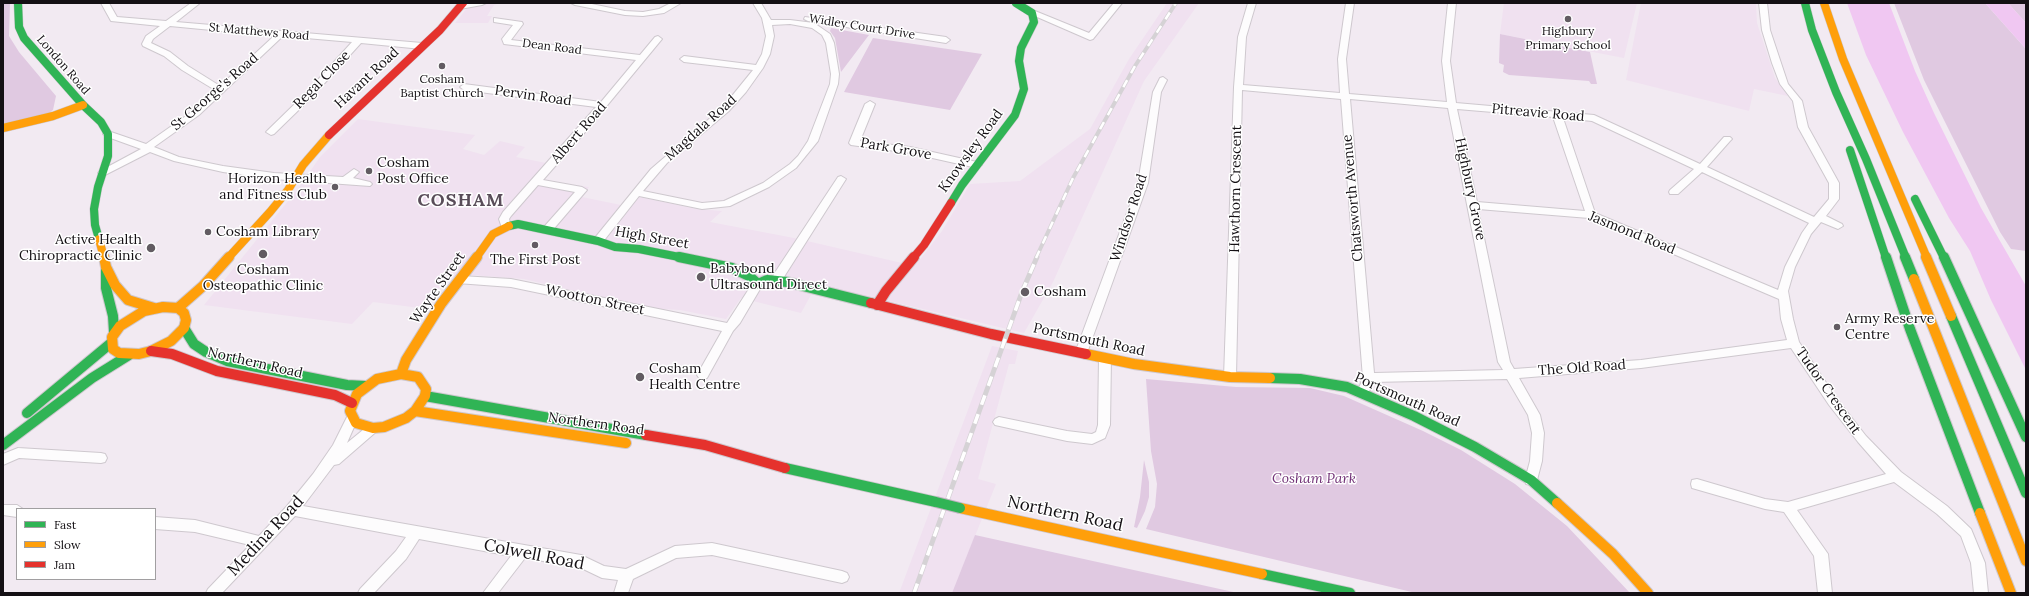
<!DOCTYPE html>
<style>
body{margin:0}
#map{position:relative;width:2029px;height:596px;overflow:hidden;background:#f2eaf2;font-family:Lora,serif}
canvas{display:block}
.frame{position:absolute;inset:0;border:4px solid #141014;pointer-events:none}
.legend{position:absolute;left:16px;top:508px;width:140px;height:72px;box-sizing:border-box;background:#fff;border:1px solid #a19fa1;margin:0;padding:5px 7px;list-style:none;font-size:12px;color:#141014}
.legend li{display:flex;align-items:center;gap:8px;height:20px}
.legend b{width:20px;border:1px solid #a19fa1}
</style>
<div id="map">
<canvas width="2029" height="596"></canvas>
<div class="frame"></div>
<ul class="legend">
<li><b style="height:5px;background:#30b455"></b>Fast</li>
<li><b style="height:5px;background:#ff9f0a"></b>Slow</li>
<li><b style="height:5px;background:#e5322d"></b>Jam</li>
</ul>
</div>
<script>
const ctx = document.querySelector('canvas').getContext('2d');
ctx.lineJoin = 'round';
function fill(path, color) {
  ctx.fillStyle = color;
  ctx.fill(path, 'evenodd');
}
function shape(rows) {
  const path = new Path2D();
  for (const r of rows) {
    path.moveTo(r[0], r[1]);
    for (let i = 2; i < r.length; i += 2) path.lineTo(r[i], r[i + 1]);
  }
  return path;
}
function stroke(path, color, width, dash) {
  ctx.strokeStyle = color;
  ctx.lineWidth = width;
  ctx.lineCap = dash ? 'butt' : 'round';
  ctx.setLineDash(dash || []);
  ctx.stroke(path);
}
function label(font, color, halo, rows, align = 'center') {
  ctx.font = font + ' Lora,serif';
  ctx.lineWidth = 3;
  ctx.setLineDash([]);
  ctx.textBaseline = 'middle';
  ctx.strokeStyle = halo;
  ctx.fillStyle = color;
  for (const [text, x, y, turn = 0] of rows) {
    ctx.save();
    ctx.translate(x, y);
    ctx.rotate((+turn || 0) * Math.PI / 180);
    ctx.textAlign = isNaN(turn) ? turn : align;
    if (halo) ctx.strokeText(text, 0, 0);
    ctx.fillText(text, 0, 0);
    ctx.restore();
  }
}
fill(shape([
 [471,3,501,3,494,5,487,16,492,16,488,23,455,23],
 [1167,3,1199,3,1144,81,1053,282,1024,333,817,284,801,313,741,298,726,319,680,310,647,308,524,279,458,274,428,296,420,308,373,302,352,324,204,305,300,186,320,157,358,119,475,135,463,149,484,155,500,141,525,147,516,157,546,163,532,180,589,187,582,197,621,205,629,195,697,209,722,211,710,222,794,238,915,266,942,231,970,184,1020,181,1090,129,1129,59],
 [1504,3,1637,3,1624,58,1500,34],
 [1641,3,1756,3,1757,23,1775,78,1788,96,1754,89,1749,111,1626,80],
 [992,346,1018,351,1015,364,1009,364,978,479,996,484,952,593,899,593]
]), '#f0e1f0');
fill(shape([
 [3,3,10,3,9,36,19,52,56,96,53,110,49,113,3,125],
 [1894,3,1985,3,2026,49,2026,251,2011,249,2000,232,1924,80],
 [2008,3,2026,3,2026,23],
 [831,28,869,35,841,72,835,38,830,31],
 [1500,34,1590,52,1597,84,1591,84,1589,81,1509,75,1503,72,1504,65,1499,63],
 [873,38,982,54,950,110,844,92],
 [1146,379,1236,387,1310,388,1344,396,1423,431,1461,450,1515,484,1567,526,1630,593,1416,593,1146,529,1155,507,1157,484,1151,451],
 [1144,460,1149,482,1149,497,1145,511,1137,528,1134,527,1140,497],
 [975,535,1238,593,952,593]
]), '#e0c9e1');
fill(shape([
 [1847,3,1889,3,1915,71,1934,113,1981,208,2026,286,2026,370,1991,300,1970,251,1949,218,1903,132,1866,55],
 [1985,3,2008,3,2026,23,2026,49]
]), '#f0c7f2');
const street = shape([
 [101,3,109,3,117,17,166,21,191,3,200,3,176,22,422,43,426,46,422,49,361,43,312,97,274,134,271,135,266,132,268,130,306,93,352,42,283,36,199,115,154,147,179,157,223,166,274,173,343,177,354,169,359,172,353,178,370,182,372,184,370,186,274,179,223,172,174,161,150,152,103,176,98,173,100,171,141,149,105,136,103,134,105,132,111,132,146,144,193,111,215,90,182,70,164,56,143,46,142,44,146,36,160,26,111,21,101,3],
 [170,26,274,36,220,86,188,66,170,52,151,43,153,39,170,26],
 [469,3,486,3,482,5,460,9,456,7,469,3],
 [571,3,587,3,625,11,643,12,659,9,671,3,681,3,664,13,643,16,625,15,575,5,571,3],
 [753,3,761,3,771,20,790,20,814,23,830,34,834,43,839,74,838,84,818,141,796,168,769,187,730,206,702,209,639,196,602,243,594,243,593,241,594,239,651,169,723,107,753,70,684,62,680,59,684,56,756,65,762,54,766,36,762,18,753,3],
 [790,24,812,28,822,35,826,43,831,74,830,84,808,141,798,156,790,164,763,183,724,201,702,203,643,191,667,163,729,111,746,92,763,68,770,54,774,36,772,25,790,24],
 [1114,3,1122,3,1093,39,1090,40,1028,13,1032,11,1035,11,1089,33,1114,3],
 [1248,3,1256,3,1246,37,1243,85,1340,93,1338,59,1346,3,1354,3,1346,59,1349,94,1447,102,1442,61,1448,3,1456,3,1450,61,1456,103,1594,115,1700,164,1724,137,1730,137,1732,139,1730,141,1707,167,1814,217,1829,199,1829,183,1798,127,1793,101,1780,84,1772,63,1762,30,1759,3,1767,3,1770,30,1788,84,1802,101,1808,127,1839,183,1839,199,1826,216,1842,224,1843,226,1838,229,1821,222,1811,234,1795,267,1788,291,1793,319,1799,342,1837,399,1866,436,1901,472,1947,506,1971,529,1985,563,1988,593,1974,593,1971,563,1961,536,1937,514,1894,482,1797,510,1828,554,1832,593,1818,593,1814,556,1784,512,1765,509,1692,488,1691,484,1692,480,1697,479,1765,499,1788,502,1886,474,1858,442,1829,405,1791,348,1641,368,1519,378,1540,415,1544,433,1542,461,1537,480,1536,484,1531,485,1526,484,1525,480,1530,461,1532,433,1528,415,1507,379,1373,382,1367,396,1359,396,1357,393,1363,378,1341,99,1242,90,1236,377,1234,380,1230,381,1226,380,1224,377,1234,87,1238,37,1248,3],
 [1350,99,1448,108,1498,362,1503,370,1374,373,1350,99],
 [1457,109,1553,117,1585,211,1477,202,1457,109],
 [1563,118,1592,121,1694,169,1670,190,1669,192,1670,194,1678,194,1702,172,1809,223,1802,233,1785,267,1778,290,1595,213,1563,118],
 [1478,209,1589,218,1779,299,1781,319,1787,340,1641,360,1514,369,1510,362,1478,209],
 [805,17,946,37,950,40,946,43,808,21,804,19,805,17],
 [494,18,522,22,523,24,511,40,640,55,655,37,658,36,662,39,586,131,543,180,582,187,587,190,551,232,547,233,543,232,542,230,543,228,575,192,538,185,511,216,509,219,511,226,510,228,502,228,499,219,503,212,596,107,464,90,460,87,464,84,601,102,636,60,504,44,502,39,513,25,494,22,494,18],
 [1163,77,1167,80,1161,92,1148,183,1087,353,1085,356,1081,357,1077,356,1075,353,1138,183,1153,92,1160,78,1163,77],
 [870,101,875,104,860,141,910,147,977,162,982,165,977,168,910,153,851,145,849,143,865,104,870,101],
 [841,176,846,179,782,280,774,280,773,277,774,274,838,177,841,176],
 [461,276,511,279,727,323,754,281,762,281,763,284,740,323,733,331,707,378,703,379,699,378,697,375,722,331,511,287,457,283,456,280,457,277,461,276],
 [1105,354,1109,355,1111,358,1110,425,1105,438,1092,444,1067,441,995,425,993,422,995,419,999,417,1067,431,1092,434,1096,432,1098,425,1099,358,1101,355,1105,354],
 [352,413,356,415,358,418,347,443,369,425,373,423,377,425,379,428,377,431,339,464,334,465,303,506,581,555,604,566,626,569,675,546,712,543,842,571,847,573,849,577,847,581,842,583,712,555,676,558,633,579,628,593,614,593,618,580,602,578,579,567,525,558,498,593,483,593,511,556,419,539,406,559,374,593,358,593,360,589,396,551,406,537,295,516,222,593,206,593,208,589,250,545,195,532,155,529,155,517,195,520,259,536,287,506,313,474,333,445,348,415,352,413],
 [18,448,101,453,105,454,107,458,105,462,101,463,19,458,3,465,3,454,18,448],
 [3,505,17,505,23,509,17,509,17,517,3,515,3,505]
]);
const fastFar1 = shape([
 [18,3,19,27,24,38,83,105,101,122,108,134,108,156,98,187,94,209,95,225,99,239],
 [1805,3,1812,30,1836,92,1866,159,1906,258],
 [1850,150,1886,258],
 [1915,199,1944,258],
 [951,203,962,185,1015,115,1024,89,1019,61,1021,48,1034,22,1032,13,1016,3],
 [509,226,518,224,598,241,615,247,639,249,684,258]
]);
const fast = shape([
 [679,257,732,268,749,276,758,284,767,280,787,282,871,303],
 [1886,257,1910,329,1980,513],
 [1905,257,1914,279],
 [1944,257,2026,437],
 [106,271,106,288,113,316,114,332],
 [1951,316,2026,493],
 [184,328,194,344,206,352,227,361,347,385,366,386],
 [1270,378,1300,379,1347,387,1414,416,1475,447,1531,480,1557,503],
 [425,396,646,435],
 [27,413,111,343],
 [3,445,92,378,129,355],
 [785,468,936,502],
 [1262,574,1350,593]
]);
const slowFar1 = shape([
 [1824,3,1843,59,1927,258],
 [3,128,53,116,83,105],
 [99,239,104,258],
 [228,258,270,212,288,190,303,165,329,135],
 [476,258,493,234,509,226]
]);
const slow = shape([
 [104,257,106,267,115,285,128,300,154,308],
 [1926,257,1951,316],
 [1914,279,2026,561],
 [163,307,178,308,184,313,186,320,184,328,171,341,151,351,139,354,119,353,113,349,112,337,120,326,144,311,163,307],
 [178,308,203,286,229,257],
 [1086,354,1134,364,1230,377,1270,378],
 [401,374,406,360,441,304,477,257],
 [401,374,418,377,426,389,425,396,415,411,406,418,384,427,373,428,356,423,350,411,357,394,377,379,401,374],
 [415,411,626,443],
 [1557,503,1613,554,1648,593],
 [960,508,1262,574],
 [1980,513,2011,593]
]);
const jamFar1 = shape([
 [329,135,440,30,463,3],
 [913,258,924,245,951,203]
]);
const jam = shape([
 [871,303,991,334,1086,354],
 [877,305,886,291,914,257],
 [151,351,172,354,217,371,335,395,352,403],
 [646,435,705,445,785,468]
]);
stroke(street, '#cec8ce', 2);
stroke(fastFar1, '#cec8ce', 9);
stroke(fast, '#cec8ce', 12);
stroke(slowFar1, '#cec8ce', 9);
stroke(slow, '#cec8ce', 12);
stroke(jamFar1, '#cec8ce', 9);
stroke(jam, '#cec8ce', 12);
fill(street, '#fdfcfd');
stroke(fastFar1, '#30b455', 8);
stroke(fast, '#30b455', 10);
stroke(slowFar1, '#ff9f0a', 8);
stroke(slow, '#ff9f0a', 10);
stroke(jamFar1, '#e5322d', 8);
stroke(jam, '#e5322d', 10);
const railFar1 = shape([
 [1036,258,1073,178,1135,66,1176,3]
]);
const rail = shape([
 [914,593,1022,292,1037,257]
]);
stroke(railFar1, '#d5d2d5', 4);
stroke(rail, '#d5d2d5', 5);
stroke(railFar1, '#fff', 2.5, [8]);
stroke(rail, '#fff', 3.5, [10]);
const fastBridge = shape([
 [936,502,960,508]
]);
stroke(fastBridge, '#c0b3c0', 12, []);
stroke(fastBridge, '#30b455', 10);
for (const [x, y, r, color] of [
 [1568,19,4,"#625c62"],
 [442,66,4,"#625c62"],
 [369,171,4,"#625c62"],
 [335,187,4,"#625c62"],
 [208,232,4,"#625c62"],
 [535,245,4,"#625c62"],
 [151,248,5,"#625c62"],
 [263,254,5,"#625c62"],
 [701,277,5,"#625c62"],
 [1025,292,5,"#625c62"],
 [1837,327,4,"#625c62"],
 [640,377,5,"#625c62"]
]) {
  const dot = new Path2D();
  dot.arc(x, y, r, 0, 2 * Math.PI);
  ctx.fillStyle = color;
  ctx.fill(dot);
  stroke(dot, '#fff', 1.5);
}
label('12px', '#141014', '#fff', [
 ["Widley Court Drive",862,27,9],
 ["St Matthews Road",259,32,5],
 ["Dean Road",552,47,7],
 ["London Road",63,65,49]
]);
label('12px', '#141014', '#fff', [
 ["Highbury",1568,32],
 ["Primary School",1568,46],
 ["Cosham",442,80],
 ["Baptist Church",442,94]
]);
label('14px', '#141014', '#fff', [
 ["Havant Road",367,78,-43],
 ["Regal Close",322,80,-46],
 ["St George's Road",215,92,-41],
 ["Pervin Road",533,96,8],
 ["Pitreavie Road",1538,113,5],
 ["Magdala Road",701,128,-42],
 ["Albert Road",579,133,-49],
 ["Park Grove",896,149,10],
 ["Knowsley Road",971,151,-54],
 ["Hawthorn Crescent",1236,189,-89],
 ["Highbury Grove",1470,189,78],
 ["Chatsworth Avenue",1353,198,-95],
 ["Windsor Road",1129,218,-72],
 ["Jasmond Road",1632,233,22],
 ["High Street",652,238,10],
 ["Wayte Street",438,288,-55],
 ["Wootton Street",595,300,12],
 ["Portsmouth Road",1089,340,12],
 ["Northern Road",255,363,13],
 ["The Old Road",1582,368,-4],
 ["Tudor Crescent",1828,391,55],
 ["Portsmouth Road",1407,400,24],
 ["Northern Road",596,424,8]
]);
label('14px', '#141014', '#fff', [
 ["Cosham",377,163],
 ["Post Office",377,179],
 ["Horizon Health",327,179,"right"],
 ["and Fitness Club",327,195,"right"],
 ["Cosham Library",216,232],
 ["Active Health",142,240,"right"],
 ["Chiropractic Clinic",142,256,"right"],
 ["The First Post",535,260,"center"],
 ["Babybond",710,269],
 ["Ultrasound Direct",710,285],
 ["Cosham",263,270,"center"],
 ["Osteopathic Clinic",263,286,"center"],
 ["Cosham",1034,292],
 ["Army Reserve",1845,319],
 ["Centre",1845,335],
 ["Cosham",649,369],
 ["Health Centre",649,385]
], 'left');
label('italic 14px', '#723277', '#fff', [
 ["Cosham Park",1314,479]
]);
label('17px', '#141014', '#fff', [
 ["Northern Road",1065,514,12],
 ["Medina Road",266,536,-47],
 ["Colwell Road",534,555,11]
]);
ctx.letterSpacing = '1px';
label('bold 18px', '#594d59', '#fff', [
 ["COSHAM",461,201]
]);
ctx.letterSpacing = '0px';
</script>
